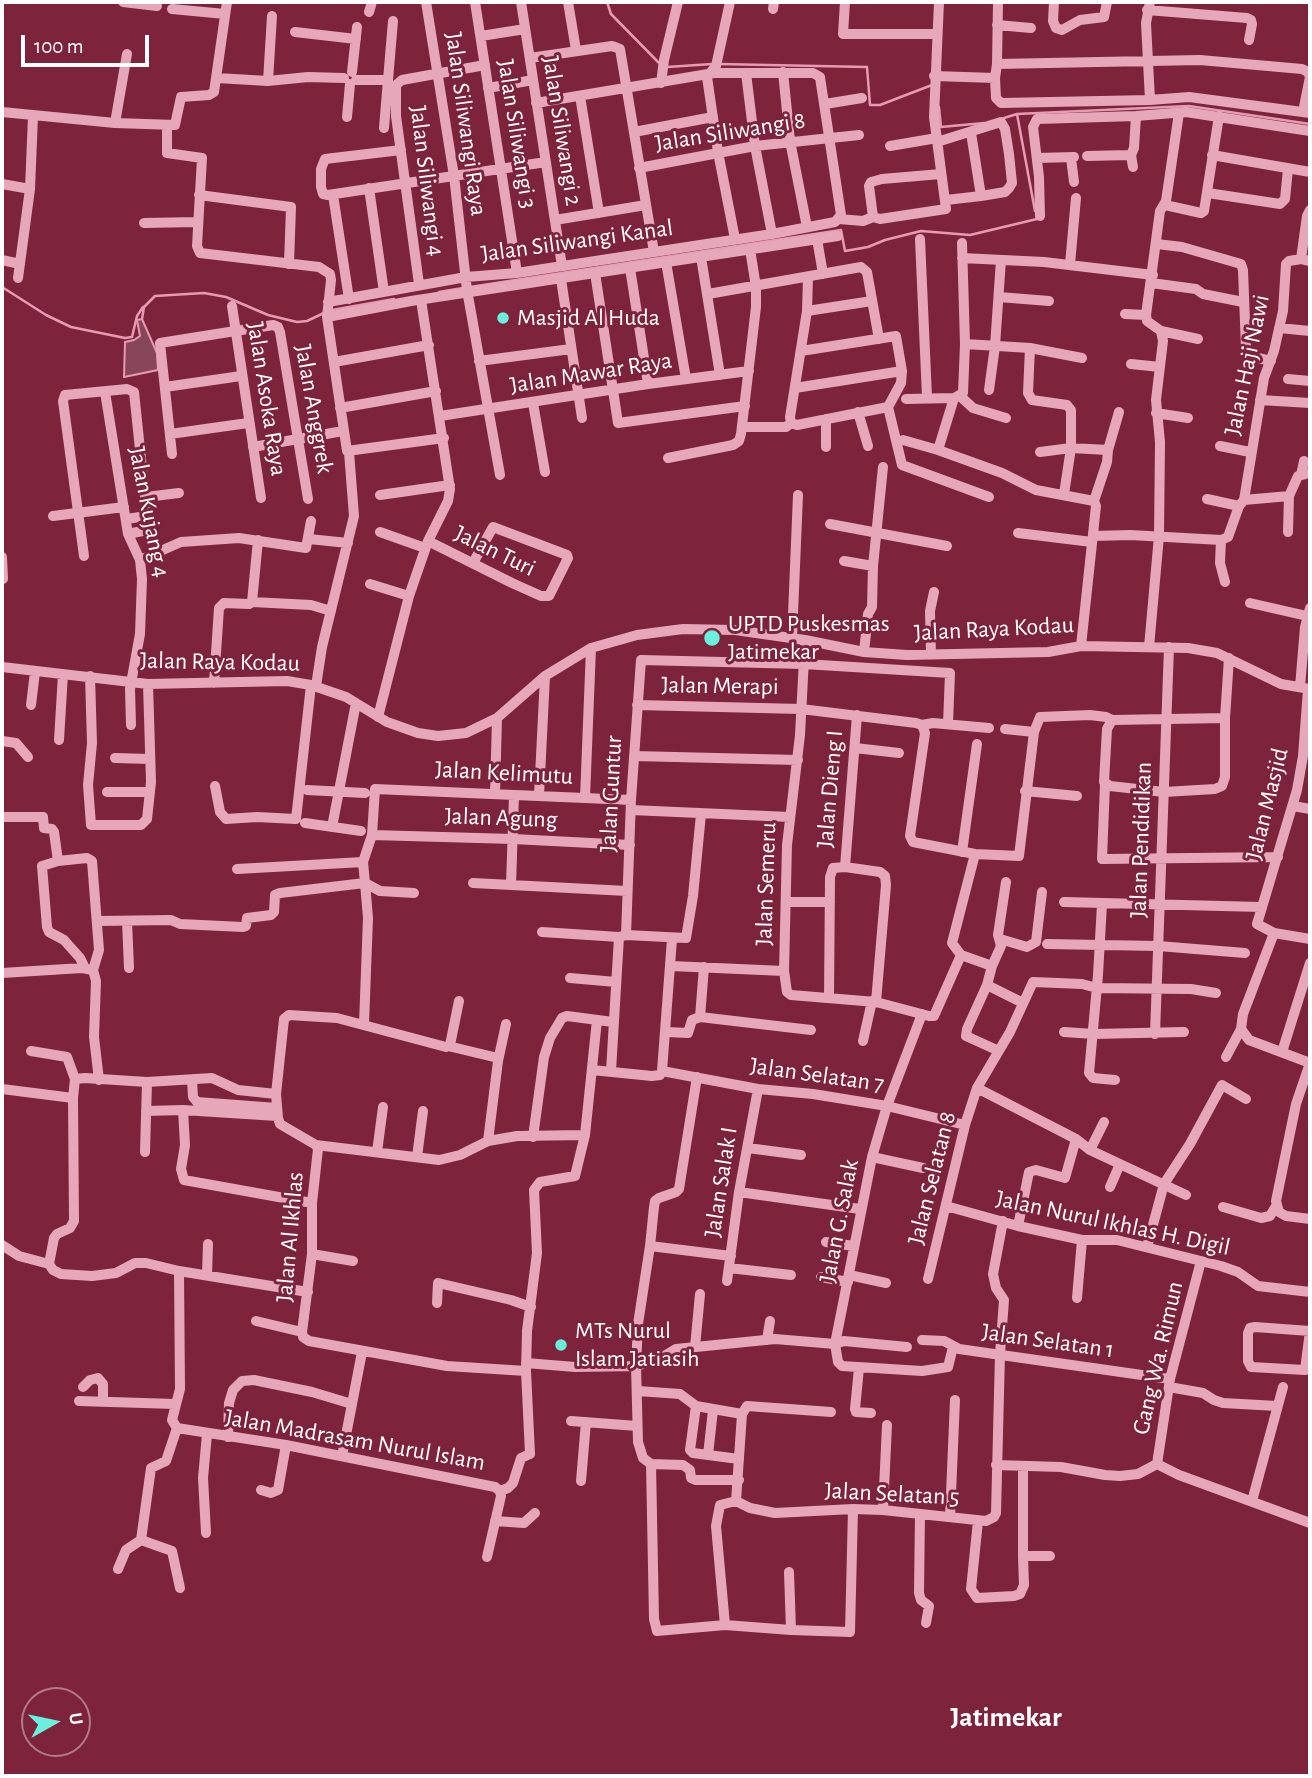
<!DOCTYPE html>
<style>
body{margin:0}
#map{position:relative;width:1312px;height:1778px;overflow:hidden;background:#7d233c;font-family:"Alegreya Sans",sans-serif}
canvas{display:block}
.frame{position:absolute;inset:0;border:4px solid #fff;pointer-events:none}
.north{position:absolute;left:21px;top:1687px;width:70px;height:70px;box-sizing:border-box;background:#7d233c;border:2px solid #b17b8a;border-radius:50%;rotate:81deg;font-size:19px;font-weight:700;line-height:28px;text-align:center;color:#fff}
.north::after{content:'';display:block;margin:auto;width:24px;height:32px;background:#6af1de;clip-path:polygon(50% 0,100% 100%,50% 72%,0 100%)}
.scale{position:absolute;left:21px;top:35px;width:128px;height:32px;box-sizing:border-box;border:4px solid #fff;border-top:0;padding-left:9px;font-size:21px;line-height:24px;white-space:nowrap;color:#fff;-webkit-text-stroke:5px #7d233c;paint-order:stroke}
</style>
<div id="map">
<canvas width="1312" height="1778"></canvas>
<div class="frame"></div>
<div class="north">U</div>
<div class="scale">100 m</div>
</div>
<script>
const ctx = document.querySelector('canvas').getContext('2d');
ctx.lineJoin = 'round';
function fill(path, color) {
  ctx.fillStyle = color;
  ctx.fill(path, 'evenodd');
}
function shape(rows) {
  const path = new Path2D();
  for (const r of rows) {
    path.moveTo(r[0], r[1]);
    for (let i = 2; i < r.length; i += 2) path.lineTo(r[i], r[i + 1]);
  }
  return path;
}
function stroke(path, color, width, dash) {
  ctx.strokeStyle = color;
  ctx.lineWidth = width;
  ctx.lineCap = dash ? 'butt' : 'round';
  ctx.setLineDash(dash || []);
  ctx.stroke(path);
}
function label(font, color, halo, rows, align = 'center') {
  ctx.font = font + ' "Alegreya Sans",sans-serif';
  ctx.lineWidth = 6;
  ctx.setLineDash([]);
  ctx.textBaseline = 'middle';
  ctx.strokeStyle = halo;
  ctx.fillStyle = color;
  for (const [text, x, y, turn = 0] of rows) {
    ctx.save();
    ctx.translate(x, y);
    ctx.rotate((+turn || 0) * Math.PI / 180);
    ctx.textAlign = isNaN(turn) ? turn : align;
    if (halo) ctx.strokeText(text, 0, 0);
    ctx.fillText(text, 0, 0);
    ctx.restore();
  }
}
const water = shape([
 [142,319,157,353,158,370,124,377,125,342,134,340,140,336,137,320,142,319]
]);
fill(water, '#884659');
stroke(water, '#e79bb2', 2);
stroke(shape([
 [607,2,611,14,661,65],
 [719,64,867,67,870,105,880,105,932,85],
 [667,67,712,64],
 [939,107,941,127,984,123],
 [1017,114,1035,211],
 [1004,118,1017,114,1189,106,1310,124],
 [2,287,46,315,71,327,125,338,132,337,137,316,143,307],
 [470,287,841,230,845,251,868,247,885,240,921,231,970,235,1037,219,1037,217],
 [439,292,463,288],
 [332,310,394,299],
 [142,319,144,307,155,296,204,293,226,297,268,315,297,322,307,321,326,312]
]), '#e79bb2', 2.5);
stroke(shape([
 [123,2,157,6],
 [426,2,454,176,467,290,500,475],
 [475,2,517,273],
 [521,2,562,266],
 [568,2,576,50],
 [730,2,716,66,707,77,718,152,735,239],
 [845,2,843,34,937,34],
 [939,2,934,117,946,209,880,219,873,217,869,186,871,182,882,179,941,174],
 [1054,2,1053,21,1056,28,1062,30,1080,20,1104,17,1107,2],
 [1150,2,1146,23,1150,100],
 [172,9,225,14],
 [773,9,774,2],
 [1147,10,1247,18,1251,20,1252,24,1249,40],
 [369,12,372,2],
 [997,25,1031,28],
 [295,32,356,39],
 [481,36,525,29],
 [530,58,612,46,620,49,654,252],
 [997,64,998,2],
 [352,72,357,27],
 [783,72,790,141,807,227],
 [746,73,755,146,772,234],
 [934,76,995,78],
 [217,78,268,81,308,77,344,78],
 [356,80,388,80,384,128],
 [388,80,393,21],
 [268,81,272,16],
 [661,83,664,60,678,2],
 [488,88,533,80],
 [580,96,599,213],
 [825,104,862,98],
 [2,112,115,123,175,125,181,97,209,95,214,92,227,2],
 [1303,112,1310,77,1308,72,1302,69,1200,60,997,64,995,78,996,98,1001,103,1150,100,1189,97,1310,113],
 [347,117,350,84],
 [115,123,127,54],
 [167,126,167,153,202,158,197,246,200,253,319,267,330,274,331,280,327,317,347,451,444,438],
 [634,132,713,117],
 [971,133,981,196],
 [937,142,1001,122,1005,129,1009,154,1012,183,1009,188,1005,192,981,196,946,200],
 [890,146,937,138],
 [401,150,325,159,321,169,321,187,323,194,328,195,546,162],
 [1131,155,1133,167],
 [1212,155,1310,172],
 [1087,156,1131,155,1134,148,1136,116],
 [1037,158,1074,157],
 [1071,158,1074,182],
 [639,168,755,146,859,135],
 [2,184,30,189],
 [369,188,384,292],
 [1208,193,1280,204,1285,199,1288,169],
 [199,195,291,207,289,264],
 [333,195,349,299],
 [1165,205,1201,213,1204,211,1219,116],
 [1040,216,1039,177,1033,127,1037,119,1136,116,1186,112,1310,131],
 [839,219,863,221,873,217],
 [555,220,646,205],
 [144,223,198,222],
 [817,239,823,274],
 [920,239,927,397],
 [1157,244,1182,247,1241,264,1243,270,1246,349,1249,356,1271,361],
 [701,257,720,375],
 [962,258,1044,262,1153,275],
 [1301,259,1307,216,1310,210],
 [2,260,20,264],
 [666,262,686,379],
 [1070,264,1076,198],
 [630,268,648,384],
 [595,273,618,423,745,406],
 [18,278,30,189,33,116],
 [561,279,582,418],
 [1151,283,1196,289,1203,294,1243,302],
 [419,284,396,116,396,85,402,80,485,65],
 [708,294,861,267,867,272,879,339],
 [999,297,1049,301],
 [328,302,466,277,517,273,772,234,835,222,841,215,821,84,820,77,813,73,714,73,536,103],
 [232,306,261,498],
 [807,311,872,301],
 [1125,314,1146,315],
 [327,317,411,301,838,236],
 [1279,328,1310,331],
 [1161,331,1198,339],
 [965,344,1030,348,1028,393,1032,400,1067,405,1071,410,1071,448,1064,494],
 [1030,348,1082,358],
 [801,351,896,336,902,371,901,383,888,407],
 [479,361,571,349],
 [334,362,429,345],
 [1131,364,1160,367],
 [1288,379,1310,381],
 [165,387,241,376],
 [795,388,902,371],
 [989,390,995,346,1001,260],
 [105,392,128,534,140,560,142,579,140,634,130,689,131,725],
 [960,396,973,408,1006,418],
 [906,399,954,398,963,393,965,344,962,243],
 [1260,400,1310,403],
 [533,403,545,472],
 [888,407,902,465,989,497],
 [340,408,436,391],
 [858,412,868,446],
 [1156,413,1188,418],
 [440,416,648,384,749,371],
 [826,419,826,447],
 [791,423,790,417,807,311,808,277],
 [744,427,786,427,791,423,797,425,888,407],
 [170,434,248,423],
 [903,440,938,450,1002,473,1036,490,1094,501,1096,506,1081,646],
 [1220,446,1250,452],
 [253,447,343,431],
 [938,450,954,398],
 [1108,450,1119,412],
 [1040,452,1071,448,1108,450,1107,462,1094,501],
 [172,454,160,343,273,325,278,327,280,332,308,499],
 [668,458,733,445,739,441,741,434,756,307,756,287,750,249],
 [1301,475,1304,461],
 [380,495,450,485],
 [146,497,179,493],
 [1207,499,1239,506],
 [1244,500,1289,496,1298,476,1310,473],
 [53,516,124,507],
 [830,524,947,546],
 [380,532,425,548],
 [1288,532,1289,496],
 [1018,533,1092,542],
 [128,534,147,530,147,516],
 [1093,536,1130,535,1221,540,1228,537,1239,506,1244,500,1264,378,1274,351,1283,311,1286,264,1289,261,1301,259,1310,261],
 [309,539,348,543],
 [1221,540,1220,563,1225,582],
 [428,541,512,583,541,596,549,596,568,558,567,555,493,527,473,563],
 [84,556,63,401,65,395,127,389,134,392,147,516,126,519],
 [2,557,3,579],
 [140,560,181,542,239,538,306,548,311,521],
 [844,561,873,566],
 [370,584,409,596],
 [252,602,311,605,331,611],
 [1250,603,1307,616],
 [792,638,798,495],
 [805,640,800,735,787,845,784,971,787,992,791,995,876,1002,929,1016,934,1016,961,955],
 [1149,647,1159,536,1160,442,1156,400,1163,341,1161,331,1147,321,1146,315,1160,211,1166,201,1179,113],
 [864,652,868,614,872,607,873,566,883,467],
 [931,654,930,611,934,592],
 [2,667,148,684,287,681,311,685,346,697,387,722,418,733,438,736,466,733,497,718,545,676,591,648,637,635,683,629,735,630,805,640,864,652,907,655,1048,652,1081,646,1188,648,1217,653,1281,684,1310,689],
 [90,676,92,743,88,785,91,825,141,825,147,819,151,782,148,684],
 [214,683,219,608,224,603,249,604,252,602,258,540],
 [316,686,322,647,354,516,349,452],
 [1300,687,1305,627,1310,608],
 [1308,689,1303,756,1297,790,1257,924,1274,933,1310,939],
 [31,705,35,672],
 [637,705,801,709,916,723,922,725,925,733,910,836,913,842,975,854,1019,856,1034,732,1040,717,1090,715,1106,717,1112,720],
 [378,717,409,596,428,541,448,501,450,489,421,300],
 [1225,718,1112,720,1107,729,1104,782,1110,786,1164,792,1215,789,1222,786,1225,777,1225,718,1229,658],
 [922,725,933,723,989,728],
 [1005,729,1034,732],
 [59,740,63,674],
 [2,741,16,743,28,757],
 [855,748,899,753],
 [634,756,798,760],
 [115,758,150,759],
 [1105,784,1102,859,1278,857],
 [215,786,220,812,226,819,257,817,296,819,311,685],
 [307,790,365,793],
 [1025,791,1077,796],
 [107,792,149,792],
 [495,793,497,718],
 [539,796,545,676],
 [585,798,591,648],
 [1293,806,1310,809],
 [631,810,790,817],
 [3,817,43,817,44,828,52,829,54,832,58,861,87,858,92,861,99,950,93,970],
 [305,823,361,831],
 [332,827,356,703],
 [372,835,513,839,630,845],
 [962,852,977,744],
 [58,861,42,866,47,927,49,932,64,940,80,958,85,968],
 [845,867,857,715],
 [237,869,363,862],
 [473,883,627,891],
 [511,885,514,795],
 [414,893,380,891,365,883,363,862,372,835,375,789,631,800],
 [787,902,830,902],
 [1064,902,1261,907],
 [1102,904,1098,975,1089,1073,1093,1078,1115,1080],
 [98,921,171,920,180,924,243,927,246,926,247,918,271,915,274,912,275,895,280,893,365,883,368,918,364,1024],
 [127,921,129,968],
 [542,932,619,937,626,935,686,938,693,896,701,814],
 [1274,933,1243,1014,1241,1029,1249,1040,1310,1063],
 [626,935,631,800,641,660,804,664,950,673,948,724],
 [1000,939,1027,947,1036,942,1042,892],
 [1047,944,1158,946,1245,953],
 [961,955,952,943,975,854],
 [961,955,992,966,987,985,1023,1003],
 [671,966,784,971],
 [992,966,1001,946,998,935,1006,882],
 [2,973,82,968,93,970,96,981,94,1037,99,1080],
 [570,978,616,982],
 [987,985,967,1029,966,1036,999,1051],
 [829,998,830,877,833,868,845,867,880,872,885,876,886,885,876,1002],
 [459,1001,450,1045,446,1047,337,1018,289,1015,284,1019,276,1094,278,1118,280,1124,316,1145,318,1149,312,1203,312,1254,302,1332,303,1337,309,1341,447,1366,526,1371,527,1331,537,1253,534,1190,540,1182,575,1176,585,1135,597,1020],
 [922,1014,887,1106,872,1157,835,1344,838,1362,842,1366,922,1371,948,1367,953,1347],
 [700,1017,704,967],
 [667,1032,688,1033,692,1020,700,1017,811,1030],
 [1064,1032,1094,1034,1184,1032],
 [1155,1034,1169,647],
 [863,1041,872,1001],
 [448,1046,498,1058],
 [31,1051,67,1057,75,1079],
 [1282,1052,1310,963],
 [1226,1057,1241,1029],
 [1310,1063,1296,1104,1276,1201,1279,1212,1286,1216,1310,1219],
 [592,1070,652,1076,660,1075,662,1071],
 [611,1071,619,937],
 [662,1071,758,1089,813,1094,887,1106,965,1125],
 [662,1071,672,939],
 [697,1077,679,1189,676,1192,659,1198,655,1201,654,1207,650,1246,638,1324,636,1366,638,1442,643,1458,651,1464,683,1465,690,1470,691,1478,696,1480,739,1480],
 [192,1080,193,1097,197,1102,277,1108],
 [977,1088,1076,1139,1090,1150,1186,1195],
 [2,1089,73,1098],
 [276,1094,238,1090,212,1078,147,1082,85,1078,75,1079,73,1098,74,1221,70,1228,57,1234,54,1238,49,1264,53,1270,61,1274,92,1276,116,1273,135,1263,146,1263,179,1271,308,1292],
 [183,1110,277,1116],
 [146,1111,183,1110,185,1145,181,1169,184,1180,312,1203],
 [533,1137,544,1057,550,1038,562,1018,567,1016,613,1022],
 [488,1141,498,1061,506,1024],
 [316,1145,439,1160,460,1155,488,1141,517,1136,585,1135],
 [748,1148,801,1155],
 [1090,1150,1104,1122],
 [145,1152,147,1082],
 [377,1152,383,1107],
 [417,1157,423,1111],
 [872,1157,923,1168],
 [1110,1187,1120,1164],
 [739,1192,860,1209],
 [946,1206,1018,1226,1082,1240,1117,1240,1221,1266,1238,1272,1258,1286,1310,1292],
 [1223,1207,1261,1218,1270,1216,1276,1206],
 [1018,1226,1029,1172,1036,1170,1065,1178,1076,1139],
 [826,1242,854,1246],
 [2,1245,19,1256,49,1264],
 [650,1246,731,1256],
 [1147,1247,1164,1184,1190,1144,1222,1085,1246,1099],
 [312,1254,353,1261],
 [729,1268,791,1275],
 [207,1275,208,1244],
 [849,1275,886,1283],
 [821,1277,848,1282],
 [928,1279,965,1125,977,1088,1010,1032,1033,982,1082,984,1097,988,1191,989,1216,993],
 [727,1281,739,1192,758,1089],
 [1077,1298,1082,1240],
 [437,1303,438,1283,511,1300,531,1307],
 [256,1321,302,1332],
 [1255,1327,1310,1331,1305,1370,1251,1367,1248,1361,1248,1333,1250,1328,1255,1327],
 [767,1340,770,1321],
 [922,1340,944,1341,959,1349,1170,1379],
 [835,1344,844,1341,907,1347],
 [695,1347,700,1294],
 [526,1363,575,1367,636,1366,657,1360,676,1349,775,1339,835,1344],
 [859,1368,855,1409,856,1412,871,1413],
 [83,1387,90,1380,98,1378,103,1384,103,1401],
 [1169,1387,1203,1393,1214,1400,1223,1403,1277,1406],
 [638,1391,680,1394,696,1406,742,1414],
 [79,1401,175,1404],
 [696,1406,690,1450,693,1453,708,1455,713,1410],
 [571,1421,637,1426],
 [177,1428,286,1445,495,1487,500,1491,501,1496,487,1557],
 [177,1428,172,1420,180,1389,179,1271],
 [228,1437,229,1403,233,1390,242,1381,254,1380,312,1392,352,1404],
 [708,1455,739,1459],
 [342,1456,362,1352],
 [651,1464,654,1619,657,1631,725,1625,791,1630,850,1632,853,1509],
 [1157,1464,1170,1379,1201,1261],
 [996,1465,1061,1467,1105,1475,1120,1476,1138,1474,1157,1464,1179,1475,1310,1523],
 [581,1481,586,1422],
 [261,1490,271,1493,278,1490,286,1445],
 [500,1491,508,1488,513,1483,521,1458,530,1454,526,1371],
 [736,1501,750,1508,775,1513,853,1509,883,1510,986,1521,994,1517,996,1513,1000,1354,1004,1300,996,1288,993,1274,1003,1221],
 [736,1501,742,1414,747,1406,831,1412],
 [1252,1501,1283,1387],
 [883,1510,887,1425],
 [920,1514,919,1593,921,1600,929,1606,926,1623],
 [950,1517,955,1400],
 [495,1521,524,1523,535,1513],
 [978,1521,971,1589,977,1598,1014,1596,1020,1594,1024,1585,1023,1556,1050,1556],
 [206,1533,203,1478,207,1434],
 [141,1540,172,1551,180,1588],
 [1023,1556,1023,1466],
 [118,1569,126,1550,141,1540,151,1468,166,1461,177,1428],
 [789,1572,791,1630],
 [725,1625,716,1526,720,1505,736,1501]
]), '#e6a7ba', 10);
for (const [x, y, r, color] of [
 [503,318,7,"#6af1de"],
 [712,638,9,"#6af1de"],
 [561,1345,7,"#6af1de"]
]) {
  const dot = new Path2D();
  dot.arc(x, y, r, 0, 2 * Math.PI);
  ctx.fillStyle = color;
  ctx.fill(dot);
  stroke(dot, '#7d233c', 2.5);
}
label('24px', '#fff', '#7d233c', [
 ["Jalan Siliwangi Raya",466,124,82],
 ["Jalan Siliwangi 2",562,131,81],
 ["Jalan Siliwangi 8",730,132,-9],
 ["Jalan Siliwangi 3",517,134,81],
 ["Jalan Siliwangi 4",427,181,83],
 ["Jalan Siliwangi Kanal",577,241,-8],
 ["Jalan Haji Nawi",1247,365,-78],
 ["Jalan Mawar Raya",591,373,-9],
 ["Jalan Asoka Raya",267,399,81],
 ["Jalan Anggrek",314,409,80],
 ["Jalan Kujang 4",149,512,79],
 ["Jalan Turi",495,551,26],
 ["Jalan Raya Kodau",994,629,-3],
 ["Jalan Raya Kodau",220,662,1],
 ["Jalan Merapi",720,686,1],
 ["Jalan Kelimutu",504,773,3],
 ["Jalan Dieng I",830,789,-85],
 ["Jalan Guntur",611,794,-87],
 ["Jalan Masjid",1267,804,-76],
 ["Jalan Agung",501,818,2],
 ["Jalan Pendidikan",1141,840,-88],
 ["Jalan Semeru",766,884,-88],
 ["Jalan Selatan 7",817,1075,8],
 ["Jalan Selatan 8",932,1178,-76],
 ["Jalan Salak I",721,1182,-81],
 ["Jalan G. Salak",839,1221,-79],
 ["Jalan Nurul Ikhlas H. Digil",1113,1223,12],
 ["Jalan Al Ikhlas",290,1237,-85],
 ["Jalan Selatan 1",1048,1341,8],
 ["Gang Wa. Rimun",1158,1358,-77],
 ["Jalan Madrasam Nurul Islam",355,1440,10],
 ["Jalan Selatan 5",892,1494,3]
]);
label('24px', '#fff', '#7d233c', [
 ["Masjid Al Huda",517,318],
 ["UPTD Puskesmas",728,624],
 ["Jatimekar",728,652],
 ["MTs Nurul",575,1331],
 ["Islam Jatiasih",575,1359]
], 'left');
label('bold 28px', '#fff', '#7d233c', [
 ["Jatimekar",1006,1718]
]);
</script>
